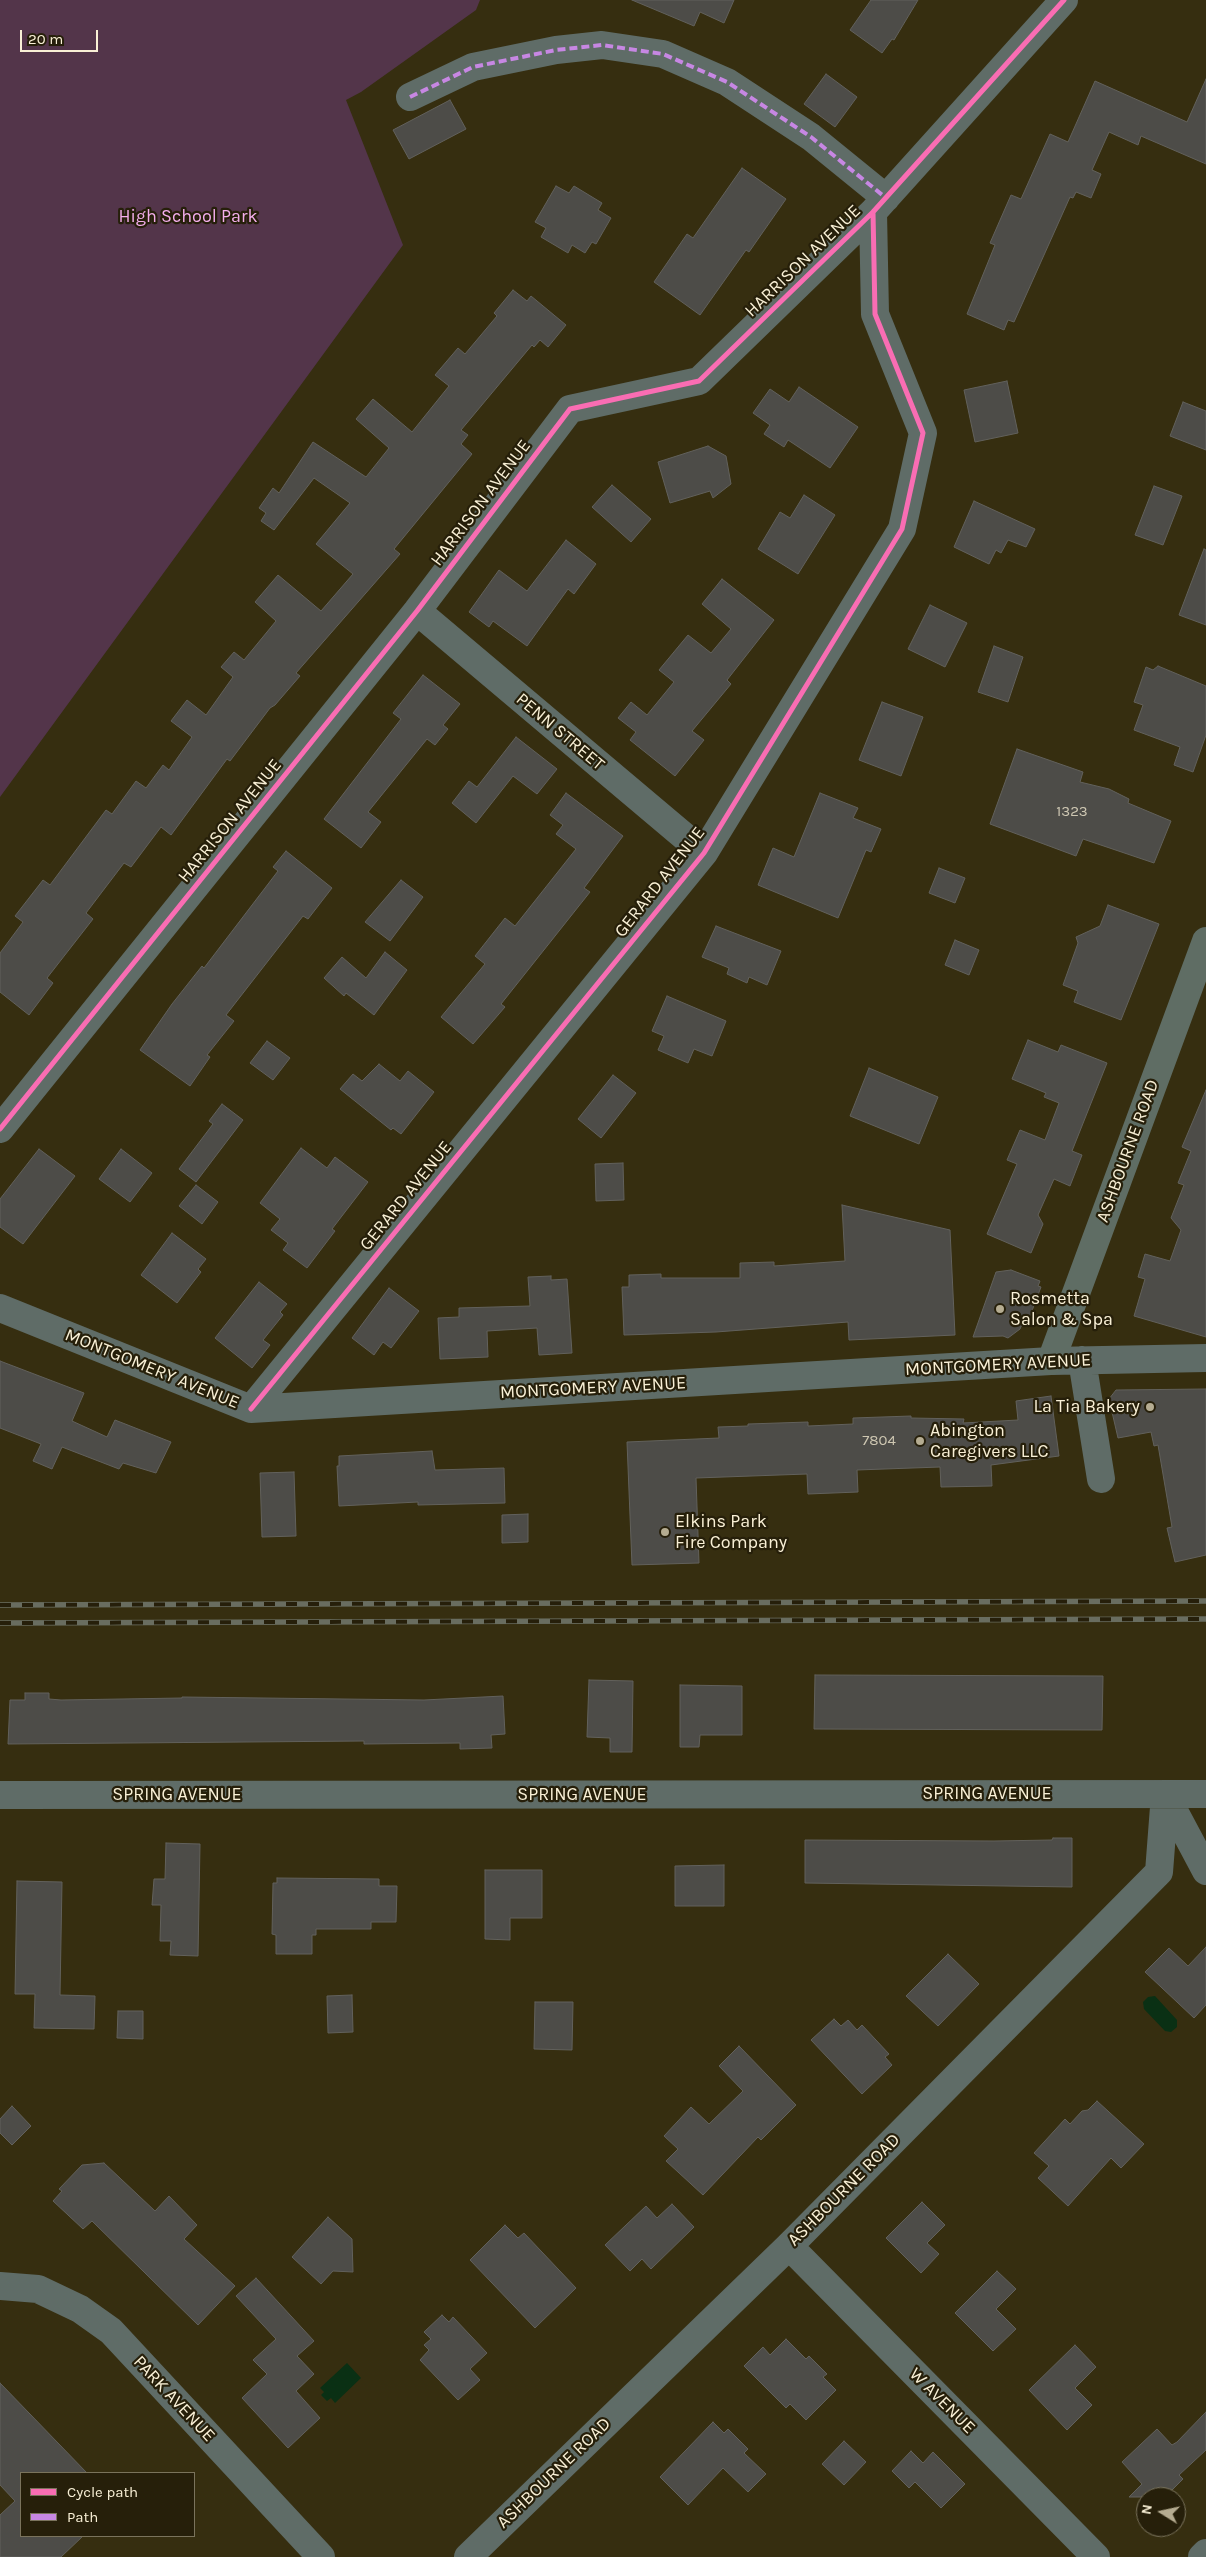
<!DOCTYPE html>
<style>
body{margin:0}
#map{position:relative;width:1206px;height:2557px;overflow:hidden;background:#362e10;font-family:Karla,sans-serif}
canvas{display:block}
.legend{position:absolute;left:20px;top:2472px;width:175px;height:65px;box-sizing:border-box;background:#261f0a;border:1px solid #7a735c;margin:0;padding:6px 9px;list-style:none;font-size:15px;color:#f9f0d6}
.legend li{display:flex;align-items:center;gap:10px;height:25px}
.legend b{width:25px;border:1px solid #7a735c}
.north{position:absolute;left:1136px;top:2487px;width:50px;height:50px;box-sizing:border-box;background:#261f0a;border:1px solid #7a735c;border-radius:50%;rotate:280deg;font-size:14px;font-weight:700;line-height:20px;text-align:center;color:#f9f0d6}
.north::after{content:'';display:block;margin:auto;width:18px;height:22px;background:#b5ac91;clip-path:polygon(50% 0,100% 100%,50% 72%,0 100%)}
.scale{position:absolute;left:20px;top:30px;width:78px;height:22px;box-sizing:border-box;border:2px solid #f9f0d6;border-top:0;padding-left:6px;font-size:15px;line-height:18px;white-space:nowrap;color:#f9f0d6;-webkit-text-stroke:4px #261f0a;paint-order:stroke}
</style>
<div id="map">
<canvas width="1206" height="2557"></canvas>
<ul class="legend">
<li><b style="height:6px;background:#f96db3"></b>Cycle path</li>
<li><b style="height:6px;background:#c787e3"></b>Path</li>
</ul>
<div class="north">N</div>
<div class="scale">20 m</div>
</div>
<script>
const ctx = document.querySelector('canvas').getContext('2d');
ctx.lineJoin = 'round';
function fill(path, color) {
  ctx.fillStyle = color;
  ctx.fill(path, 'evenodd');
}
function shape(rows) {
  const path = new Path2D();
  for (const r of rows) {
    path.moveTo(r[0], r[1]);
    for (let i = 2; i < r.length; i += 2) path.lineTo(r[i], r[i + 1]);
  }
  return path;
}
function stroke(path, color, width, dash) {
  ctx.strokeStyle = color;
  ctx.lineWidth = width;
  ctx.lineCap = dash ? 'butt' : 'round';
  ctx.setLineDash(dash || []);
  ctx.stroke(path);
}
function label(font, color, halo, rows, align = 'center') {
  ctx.font = font + ' Karla,sans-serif';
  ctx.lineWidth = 4.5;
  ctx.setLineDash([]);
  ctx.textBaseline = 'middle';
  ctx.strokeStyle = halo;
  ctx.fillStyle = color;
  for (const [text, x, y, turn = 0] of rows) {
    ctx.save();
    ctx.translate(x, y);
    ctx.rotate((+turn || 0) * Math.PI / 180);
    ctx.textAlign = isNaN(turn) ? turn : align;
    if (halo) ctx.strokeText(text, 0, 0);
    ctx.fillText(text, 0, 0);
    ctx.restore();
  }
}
fill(shape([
 [0,0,480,0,476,10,361,92,346,100,403,245,0,797]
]), '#53354a');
fill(shape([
 [1155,1996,1177,2020,1177,2027,1171,2032,1165,2031,1144,2009,1143,2002,1148,1997],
 [347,2363,361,2378,335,2403,331,2398,327,2401,321,2395,324,2392,320,2388]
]), '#0a3014');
const building = shape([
 [632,0,734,0,724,23,700,12,694,26,632,0],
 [871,0,918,0,894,40,892,39,882,53,850,30,871,0],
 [826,74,857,97,835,127,804,104,826,74],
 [1206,79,1206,164,1141,136,1138,145,1109,132,1092,170,1101,174,1091,198,1076,192,1073,198,1070,197,1014,322,1008,320,1004,330,967,314,995,245,990,243,1011,195,1021,199,1050,134,1068,142,1095,81,1187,122,1206,79],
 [450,100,466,129,409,159,393,130,450,100],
 [742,168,786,199,749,252,746,250,700,315,654,282,687,234,693,238,742,168],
 [556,186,569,193,574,186,602,203,598,210,611,218,596,244,592,242,585,253,572,245,568,253,541,237,546,228,535,222,556,186],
 [513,290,527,301,531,296,566,325,548,347,540,340,534,347,532,345,461,430,468,435,461,444,472,454,394,549,400,554,296,673,300,676,275,705,270,708,230,761,227,759,171,835,161,827,131,867,124,863,86,913,93,919,47,978,53,983,29,1015,0,992,0,953,23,922,15,916,43,880,50,885,106,810,112,814,136,781,146,788,163,765,169,770,192,737,171,721,187,700,206,715,233,677,221,667,234,652,244,660,276,621,255,602,278,575,321,611,353,574,316,544,350,503,314,478,274,530,261,521,266,513,259,508,273,488,279,493,313,442,366,477,389,448,356,419,373,399,412,432,449,386,435,375,458,348,465,354,497,316,494,313,513,290],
 [1007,381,1018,433,975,442,964,390,1007,381],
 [799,387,858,427,830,468,788,440,784,447,764,434,770,425,753,413,770,389,789,402,799,387],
 [1183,402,1206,411,1206,450,1170,436,1183,402],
 [708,446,726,456,731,484,713,498,710,491,670,503,658,462,708,446],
 [612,485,651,519,631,542,592,507,612,485],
 [1154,486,1182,496,1163,545,1135,535,1154,486],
 [804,495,835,515,798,574,758,549,780,512,790,518,804,495],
 [974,501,1035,529,1026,547,1008,540,1001,553,996,550,989,564,954,547,974,501],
 [566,540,596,564,574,594,568,589,527,646,493,621,489,627,469,612,499,570,527,591,566,540],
 [1204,549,1206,550,1206,625,1179,615,1204,549],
 [722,579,774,620,727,680,731,684,692,731,704,740,675,776,630,740,636,732,618,718,631,702,647,715,674,682,659,670,688,635,711,653,731,629,702,604,722,579],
 [930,605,967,623,945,667,908,649,930,605],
 [994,646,1023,657,1008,702,978,692,994,646],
 [1158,666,1206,686,1206,735,1193,772,1174,765,1180,747,1134,730,1143,705,1134,702,1146,667,1153,670,1158,666],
 [423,675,460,704,443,725,448,729,435,745,427,739,368,812,381,822,361,848,324,819,401,719,393,713,423,675],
 [882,702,923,717,901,776,859,760,882,702],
 [516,737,557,769,537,794,513,776,476,823,452,803,469,781,477,787,516,737],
 [1017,749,1083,772,1080,782,1109,789,1129,799,1128,803,1171,821,1154,863,1083,839,1076,856,990,824,1017,749],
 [566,793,623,836,584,888,590,892,501,1004,505,1007,473,1044,441,1017,485,964,475,956,505,918,515,926,576,849,556,834,563,825,550,815,566,793],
 [820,793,858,808,853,818,881,829,871,852,866,850,838,918,758,885,773,848,794,857,820,793],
 [286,851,332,888,308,919,303,916,226,1015,234,1021,207,1055,210,1057,190,1086,140,1050,172,1004,202,966,204,968,278,871,273,867,286,851],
 [939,868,965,878,955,903,929,893,939,868],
 [401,880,423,897,390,941,365,922,401,880],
 [1108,905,1159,924,1121,1020,1074,1002,1078,991,1063,985,1078,943,1076,937,1100,926,1108,905],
 [716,926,781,951,767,985,749,977,747,983,727,974,729,968,702,957,716,926],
 [955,940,979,950,969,975,945,965,955,940],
 [385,952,407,970,374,1015,346,993,344,996,324,978,342,957,366,978,385,952],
 [667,996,726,1021,712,1056,694,1049,688,1063,658,1050,664,1036,652,1031,667,996],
 [1028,1040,1058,1052,1061,1045,1107,1063,1072,1151,1082,1155,1070,1186,1054,1179,1038,1215,1043,1224,1031,1253,987,1234,1017,1164,1007,1160,1020,1130,1045,1140,1059,1103,1044,1097,1046,1093,1012,1079,1028,1040],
 [267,1041,290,1058,273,1080,250,1063,267,1041],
 [379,1064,400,1081,408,1071,434,1092,401,1134,393,1128,391,1130,340,1089,353,1074,362,1081,379,1064],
 [869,1068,938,1097,919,1144,850,1116,869,1068],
 [613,1075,636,1093,601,1138,578,1119,613,1075],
 [1206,1090,1206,1337,1134,1316,1145,1279,1138,1277,1145,1254,1170,1261,1181,1230,1171,1218,1184,1185,1178,1183,1191,1151,1182,1147,1206,1090],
 [222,1104,243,1120,196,1182,179,1169,213,1124,209,1121,222,1104],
 [301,1148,327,1168,335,1157,368,1182,332,1229,335,1231,307,1268,283,1250,288,1243,271,1230,280,1219,260,1203,301,1148],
 [39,1149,75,1176,23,1244,0,1227,0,1199,39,1149],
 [121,1149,152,1173,130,1202,99,1179,121,1149],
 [623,1163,624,1200,596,1201,595,1164,623,1163],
 [196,1185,218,1202,202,1224,179,1206,196,1185],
 [842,1205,950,1230,955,1335,849,1340,848,1322,716,1332,624,1335,622,1287,629,1287,629,1275,661,1274,661,1278,740,1278,740,1263,774,1262,774,1266,845,1261,842,1205],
 [172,1233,206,1259,198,1269,201,1272,177,1303,141,1275,172,1233],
 [1011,1270,1040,1281,1038,1286,1041,1287,1027,1324,1023,1322,1020,1329,1008,1338,1003,1336,973,1337,996,1272,1011,1270],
 [551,1276,551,1280,567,1279,572,1353,539,1355,537,1328,487,1331,488,1357,440,1359,438,1318,459,1317,459,1308,530,1306,528,1277,551,1276],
 [259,1282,287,1304,280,1312,283,1315,263,1340,270,1345,252,1368,215,1338,259,1282],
 [389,1288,419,1311,391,1348,383,1342,374,1355,352,1338,389,1288],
 [0,1361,84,1393,72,1421,107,1437,115,1420,171,1442,156,1473,123,1463,119,1469,62,1447,52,1469,33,1461,41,1444,0,1428,0,1361],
 [1206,1389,1206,1555,1175,1562,1167,1528,1172,1527,1158,1445,1154,1446,1151,1432,1118,1438,1109,1399,1116,1390,1206,1389],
 [1051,1396,1059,1456,991,1465,992,1486,941,1487,940,1467,857,1470,858,1492,808,1494,807,1474,696,1478,699,1563,632,1565,627,1442,719,1438,718,1427,748,1426,748,1424,808,1422,808,1426,853,1424,853,1418,911,1416,911,1418,964,1419,963,1423,1018,1420,1016,1401,1051,1396],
 [432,1451,435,1470,504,1468,505,1503,418,1505,418,1502,339,1506,337,1466,339,1466,339,1456,432,1451],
 [294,1472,296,1536,262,1537,260,1473,294,1472],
 [528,1514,528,1542,502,1543,502,1515,528,1514],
 [815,1675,1103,1676,1102,1730,814,1729,815,1675],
 [589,1680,633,1681,632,1752,610,1752,610,1738,587,1737,589,1680],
 [680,1685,742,1686,742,1735,700,1735,699,1747,680,1747,680,1685],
 [25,1693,49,1693,49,1699,61,1700,182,1698,182,1697,424,1700,503,1696,505,1734,491,1735,492,1748,460,1749,460,1743,364,1744,364,1741,8,1744,10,1700,25,1700,25,1693],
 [1053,1838,1072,1838,1072,1887,805,1883,805,1840,994,1841,1052,1840,1053,1838],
 [166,1843,200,1844,198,1956,170,1955,171,1941,160,1941,161,1905,152,1905,154,1879,165,1879,166,1843],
 [724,1865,724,1906,675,1906,675,1866,724,1865],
 [485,1870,542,1870,542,1918,510,1918,510,1940,485,1939,485,1870],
 [277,1878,379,1879,379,1886,397,1886,396,1922,371,1922,371,1929,316,1929,316,1935,312,1935,312,1954,276,1954,276,1935,272,1934,273,1883,277,1883,277,1878],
 [17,1881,62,1882,60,1995,95,1996,94,2029,34,2028,35,1994,15,1994,17,1881],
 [1206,1947,1206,2005,1194,2018,1145,1972,1169,1948,1188,1966,1206,1947],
 [948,1954,979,1984,938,2026,906,1996,948,1954],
 [352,1995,353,2032,328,2033,327,1996,352,1995],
 [535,2002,573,2002,572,2050,534,2049,535,2002],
 [118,2011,143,2011,143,2039,117,2038,118,2011],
 [834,2019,841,2026,848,2020,857,2030,862,2025,889,2054,885,2057,892,2065,862,2094,811,2040,834,2019],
 [739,2046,796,2105,761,2140,758,2137,703,2195,666,2161,678,2149,664,2136,691,2107,709,2124,743,2091,719,2066,739,2046],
 [1097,2101,1144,2144,1121,2168,1111,2158,1068,2206,1038,2178,1049,2166,1034,2153,1065,2119,1070,2124,1082,2111,1088,2110,1097,2101],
 [12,2106,31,2126,12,2145,0,2133,0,2119,12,2106],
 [104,2163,155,2211,169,2196,197,2225,184,2239,235,2286,198,2325,92,2221,83,2229,53,2201,62,2191,59,2189,82,2165,104,2163],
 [922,2202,945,2225,927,2243,939,2254,921,2273,886,2238,922,2202],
 [672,2204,694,2227,651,2269,642,2259,630,2271,605,2245,646,2206,657,2218,672,2204],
 [328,2217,352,2239,353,2272,333,2271,321,2284,292,2257,328,2217],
 [505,2225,518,2238,524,2233,576,2288,535,2328,470,2260,505,2225],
 [997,2271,1016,2289,996,2309,1016,2329,993,2351,955,2313,997,2271],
 [256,2278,314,2341,297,2356,314,2374,296,2391,320,2418,288,2448,242,2398,267,2374,253,2360,276,2339,236,2296,256,2278],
 [442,2315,449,2322,453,2317,487,2353,470,2369,480,2380,458,2400,420,2360,429,2350,424,2345,431,2339,424,2332,442,2315],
 [786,2339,806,2359,809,2356,827,2374,823,2377,836,2390,806,2420,790,2404,786,2408,744,2366,763,2347,770,2355,786,2339],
 [1075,2345,1096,2367,1075,2388,1092,2405,1067,2430,1029,2390,1075,2345],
 [0,2383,87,2473,21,2473,21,2536,83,2536,61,2557,0,2557,0,2515,15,2501,0,2485,0,2383],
 [1206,2412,1206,2450,1179,2475,1183,2479,1165,2497,1129,2497,1142,2484,1122,2462,1157,2429,1172,2445,1177,2442,1206,2412],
 [713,2422,724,2433,728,2429,748,2449,744,2453,766,2474,748,2492,723,2468,688,2505,660,2477,713,2422],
 [844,2441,866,2462,844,2485,822,2464,844,2441],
 [911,2451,923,2463,933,2452,965,2484,941,2508,915,2482,909,2488,892,2471,911,2451]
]);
fill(building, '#4d4c48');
stroke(building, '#62615c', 1);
stroke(shape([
 [410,97,473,67,556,50,602,45,663,54,727,82,811,137,886,198],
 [417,611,704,853],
 [0,1129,417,611,570,409,699,381,873,212,1064,0],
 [0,1308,251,1409,1051,1361,1206,1358],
 [1082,1360,1101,1479],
 [251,1409,704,853,902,529,923,433,875,314,873,212],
 [1165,1794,1206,1871],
 [0,1795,1206,1794],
 [789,2246,1096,2557],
 [0,2286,38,2289,80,2309,111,2331,321,2557],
 [468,2557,789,2246,1159,1872,1165,1794],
 [1202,2557,1206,2553]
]), '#5f6c67', 28);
stroke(shape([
 [1051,1361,1206,941]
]), '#5f6d64', 28);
const rail = shape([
 [0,1605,1206,1601],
 [0,1623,1206,1619]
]);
stroke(rail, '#696d60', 5.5);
stroke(rail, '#261f0a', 4, [11]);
stroke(shape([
 [410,97,473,67,556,50,602,45,663,54,727,82,811,137,886,198]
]), '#c787e3', 4, [8, 4]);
stroke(shape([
 [0,1129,417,611,570,409,699,381,873,212,1064,0],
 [251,1409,704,853,902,529,923,433,875,314,873,212]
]), '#f96db3', 5);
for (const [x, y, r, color] of [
 [1000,1309,5,"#b5ac91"],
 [1150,1407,5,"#b5ac91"],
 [920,1441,5,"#b5ac91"],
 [665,1532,5,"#b5ac91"]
]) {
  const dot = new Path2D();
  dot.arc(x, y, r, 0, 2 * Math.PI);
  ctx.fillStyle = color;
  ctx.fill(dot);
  stroke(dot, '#261f0a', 2);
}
label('15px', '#cec7b2', null, [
 ["1323",1072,812],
 ["7804",879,1441]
]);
label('18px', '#f4aeec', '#261f0a', [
 ["High School Park",188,217]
]);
label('18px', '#f9f0d6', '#261f0a', [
 ["HARRISON AVENUE",803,261,-44],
 ["HARRISON AVENUE",481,503,-53],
 ["PENN STREET",560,732,40],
 ["HARRISON AVENUE",230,821,-51],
 ["GERARD AVENUE",660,882,-52],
 ["ASHBOURNE ROAD",1128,1151,-70],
 ["GERARD AVENUE",406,1196,-51],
 ["MONTGOMERY AVENUE",998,1365,-3],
 ["MONTGOMERY AVENUE",152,1369,22],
 ["MONTGOMERY AVENUE",593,1388,-3],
 ["SPRING AVENUE",987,1794],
 ["SPRING AVENUE",177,1795],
 ["SPRING AVENUE",582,1795],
 ["ASHBOURNE ROAD",844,2190,-45],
 ["PARK AVENUE",174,2399,47],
 ["W AVENUE",942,2401,45],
 ["ASHBOURNE ROAD",554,2473,-44]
]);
label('18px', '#f9f0d6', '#261f0a', [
 ["Rosmetta",1010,1299],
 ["Salon & Spa",1010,1320],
 ["La Tia Bakery",1140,1407,"right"],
 ["Abington",930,1431],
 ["Caregivers LLC",930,1452],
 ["Elkins Park",675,1522],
 ["Fire Company",675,1543]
], 'left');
</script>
